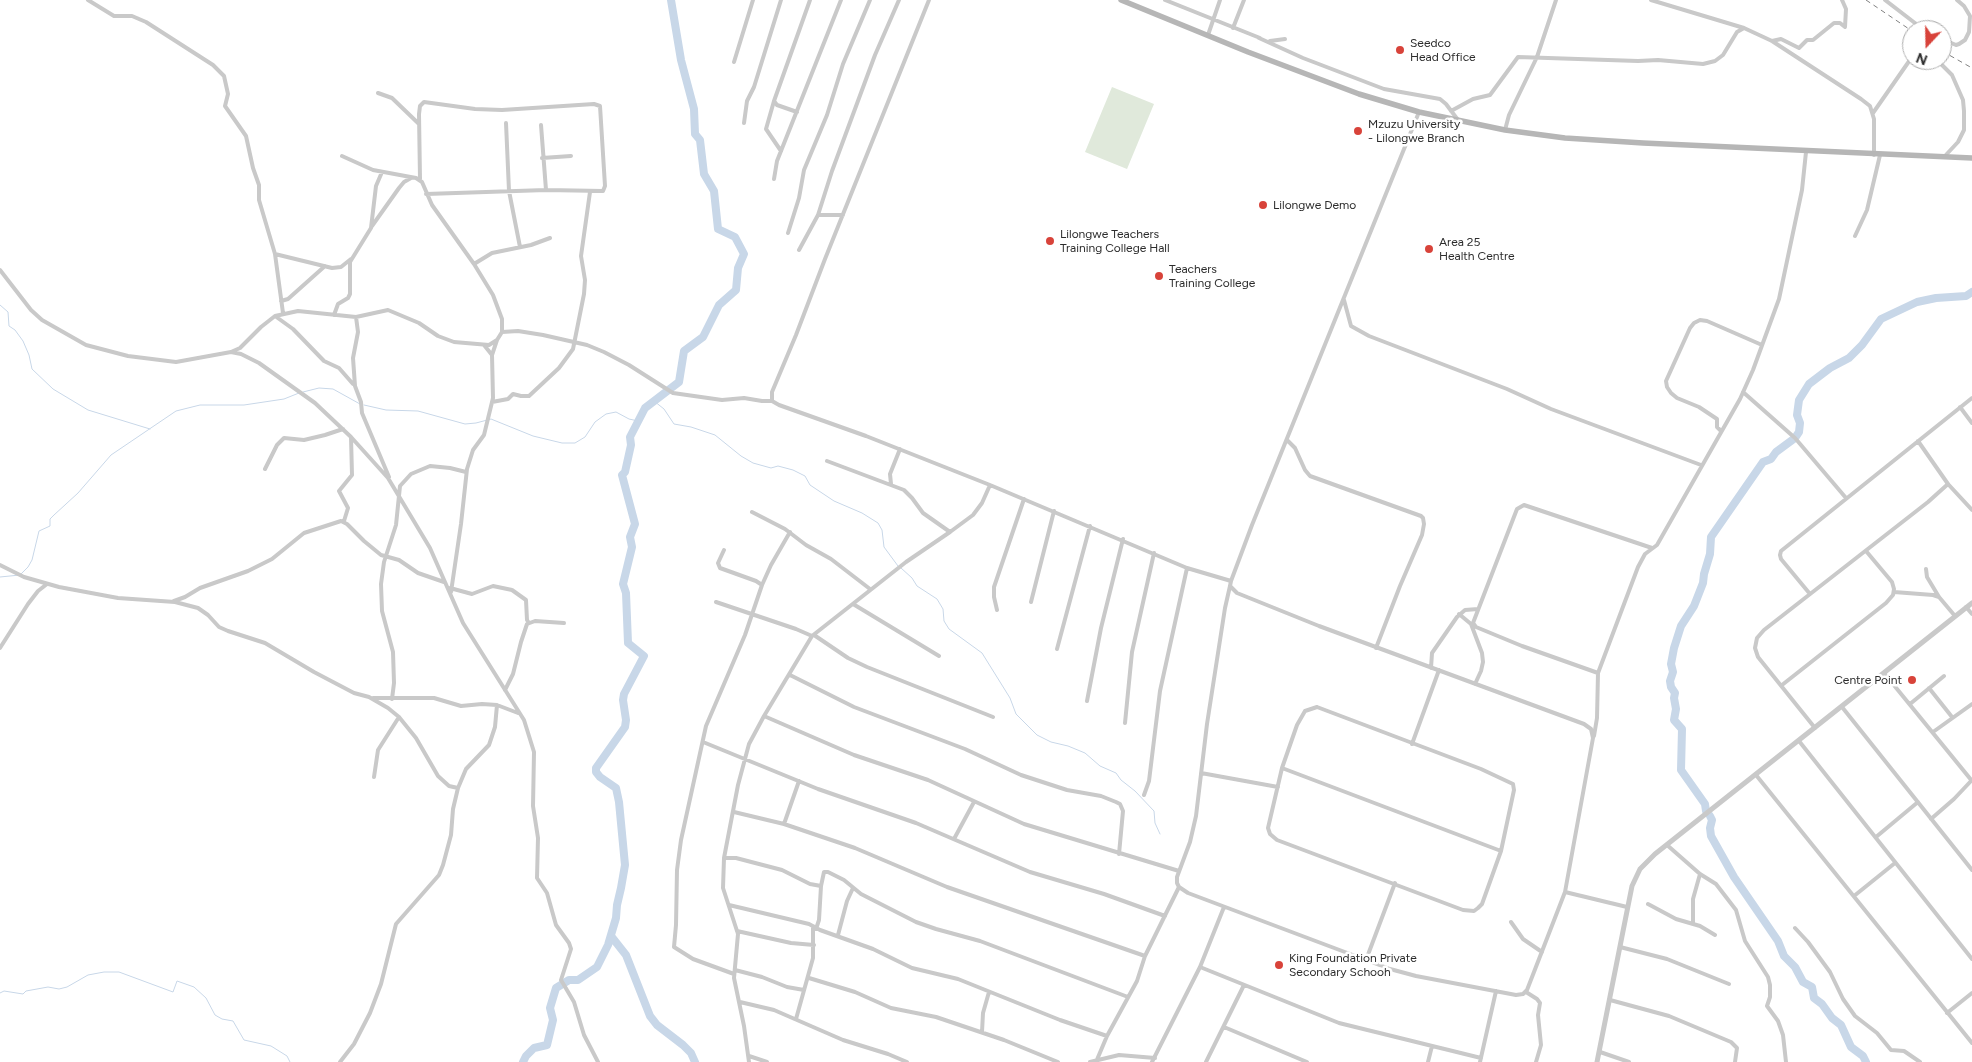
<!DOCTYPE html>
<style>
body{margin:0}
#map{position:relative;width:1972px;height:1062px;overflow:hidden;background:#fff;font-family:Figtree,sans-serif}
canvas{display:block}
.north{position:absolute;left:1902px;top:20px;width:50px;height:50px;box-sizing:border-box;background:#fff;border:1px solid #ababab;border-radius:50%;rotate:201deg;font-size:14px;font-weight:700;line-height:20px;text-align:center;color:#2c2c2c}
.north::after{content:'';display:block;margin:auto;width:18px;height:22px;background:#d8433a;clip-path:polygon(50% 0,100% 100%,50% 72%,0 100%)}
</style>
<div id="map">
<canvas width="1972" height="1062"></canvas>
<div class="north">N</div>
</div>
<script>
const ctx = document.querySelector('canvas').getContext('2d');
ctx.lineJoin = 'round';
function fill(path, color) {
  ctx.fillStyle = color;
  ctx.fill(path, 'evenodd');
}
function shape(rows) {
  const path = new Path2D();
  for (const r of rows) {
    path.moveTo(r[0], r[1]);
    for (let i = 2; i < r.length; i += 2) path.lineTo(r[i], r[i + 1]);
  }
  return path;
}
function stroke(path, color, width, dash) {
  ctx.strokeStyle = color;
  ctx.lineWidth = width;
  ctx.lineCap = dash ? 'butt' : 'round';
  ctx.setLineDash(dash || []);
  ctx.stroke(path);
}
function label(font, color, halo, rows, align = 'center') {
  ctx.font = font + ' Figtree,sans-serif';
  ctx.lineWidth = 5;
  ctx.setLineDash([]);
  ctx.textBaseline = 'middle';
  ctx.strokeStyle = halo;
  ctx.fillStyle = color;
  for (const [text, x, y, turn = 0] of rows) {
    ctx.save();
    ctx.translate(x, y);
    ctx.rotate((+turn || 0) * Math.PI / 180);
    ctx.textAlign = isNaN(turn) ? turn : align;
    if (halo) ctx.strokeText(text, 0, 0);
    ctx.fillText(text, 0, 0);
    ctx.restore();
  }
}
fill(shape([
 [1112,87,1154,104,1127,169,1085,152]
]), '#e0e9db');
stroke(shape([
 [0,305,8,312,9,326,15,330,23,341,29,355,32,369,53,389,88,410,150,429],
 [303,392,319,388,333,389,360,404],
 [654,401,664,409,674,424,691,427,715,435,741,456,753,463,771,468,778,466,793,470,805,476,810,485,834,501,862,513,878,523,882,530,884,547,898,566],
 [364,405,386,410,418,411,465,424,476,423,491,419,533,436,562,443,575,443,585,437,595,422,606,414,616,412,629,419,638,421],
 [901,568,912,578,917,586,937,599,943,609,944,621,949,629,982,653,1010,698,1016,714,1037,735,1051,742,1068,746,1085,753,1100,766,1116,773,1121,780,1135,791,1154,811,1155,823,1160,834],
 [0,577,20,575,28,567,32,560,39,531,50,526,50,519,54,515,78,493,111,455,176,411,200,405,244,405,284,399,299,393],
 [0,993,4,991,23,994,26,991,48,987,59,989,67,987,88,975,104,972,119,972,173,992,177,981,194,987,206,998,215,1015,222,1019,233,1021,244,1040,271,1046,287,1056,290,1062]
]), '#c8d7e8', 1);
stroke(shape([
 [1706,811,1705,804,1681,770,1682,729,1674,720,1676,709,1674,698,1675,693,1671,687,1670,681,1673,672,1671,664,1674,648,1681,626,1694,606,1703,583,1704,574,1710,554,1711,537,1763,462,1771,459,1776,452,1795,438,1799,432,1800,423,1797,415,1799,400,1809,384,1830,368,1849,358,1862,345,1881,319,1917,302,1936,298,1966,296,1972,292],
 [1710,816,1712,820,1710,828,1711,836,1734,877,1778,941,1784,956,1795,967,1803,982,1812,987,1814,998,1822,1004,1832,1018,1841,1025,1851,1047,1863,1056,1866,1062],
 [611,936,626,955,650,1016,657,1025,683,1045,691,1053,695,1062],
 [523,1062,526,1056,534,1048,547,1045,553,1020,550,1008,556,988,569,980,578,980,597,967,608,945,616,918,617,905,621,888,625,865,619,802,616,788,600,777,596,772,596,768,625,727,626,720,623,700,624,694,644,656,628,643,626,593,623,584,632,547,630,537,635,524,622,475,625,472,631,445,630,437,645,408,679,382,684,351,703,337,719,305,736,290,738,268,744,254,735,237,718,229,714,191,704,174,700,140,695,134,694,109,681,60,671,0]
]), '#c8d7e8', 8);
stroke(shape([
 [88,0,114,16,132,16,146,22,213,65,224,76,228,94,225,106,246,136,253,168,259,185,259,200,275,254,283,313],
 [929,0,825,259,796,335,772,392,772,401,779,405,866,436,990,485,1187,568,1231,581],
 [1165,0,1260,38],
 [1651,0,1744,28,1772,41,1861,99,1870,106,1874,119,1874,155],
 [1885,0,1924,30],
 [1233,28,1244,0],
 [1208,35,1220,0],
 [1259,38,1303,58,1384,89,1440,99,1446,104,1458,120],
 [1942,39,1956,45,1959,44,1965,40,1969,32,1970,16,1964,6,1957,0],
 [1270,41,1285,39],
 [1772,41,1781,39,1799,48,1807,40,1813,40,1834,23,1840,23,1845,27,1846,9,1842,0],
 [1937,60,1952,75,1963,100,1964,111,1964,130,1958,142,1944,157],
 [734,62,753,0],
 [378,93,392,98,419,124],
 [774,101,766,129,781,151],
 [1451,111,1473,99,1490,95,1518,57,1638,61,1658,60,1703,64,1715,61,1723,55,1737,32,1744,28],
 [797,112,777,105,774,101,810,0],
 [1873,113,1912,57],
 [506,123,509,191,520,247],
 [744,123,747,101,754,87,781,0],
 [541,125,546,190],
 [1505,130,1509,115,1537,57,1556,0],
 [542,158,571,156],
 [420,179,419,114,420,106,424,102,475,109,502,110,594,104,600,106,605,186,603,191,546,190,426,194],
 [774,179,777,161,841,0],
 [818,215,843,215],
 [372,226,399,188,404,182,411,178],
 [788,233,799,198,804,170,827,115,843,64,870,0],
 [1855,236,1867,210,1880,155],
 [799,250,818,215,832,171,875,55,899,0],
 [275,254,332,268,341,267,351,259],
 [474,264,492,253,531,245,550,238],
 [0,270,31,310,42,320,86,345,128,356,176,362,231,352,240,348,261,327,275,316,298,311,356,317,388,310,419,323,438,336,454,342,489,345,497,340,502,332,502,319,493,295,474,264,432,205,422,182,416,178,373,170,342,156],
 [1344,300,1351,326,1369,336,1507,389,1551,409,1701,465],
 [281,301,288,299,325,266],
 [334,315,338,304,348,298,350,294,350,262,371,228,376,186,382,172],
 [275,316,293,329,324,361,339,368,353,384],
 [356,317,358,332,353,358,355,386,361,402,362,413,389,477],
 [502,332,518,331,543,335,587,345,604,352,629,365,673,393,722,400,744,398,762,401,772,401],
 [231,352,241,354,259,363,315,403,351,437,388,478,430,548,463,623,524,720,534,752,533,806,538,838,537,878,547,893,556,925,569,943,571,949,561,980,574,1002,584,1035,598,1062],
 [492,355,497,340],
 [1743,392,1795,438,1846,498],
 [492,402,508,399,513,394,521,396,529,396,559,368,573,349,584,294,585,280,581,256,590,192],
 [1960,407,1972,423],
 [1721,431,1717,427,1717,419,1699,407,1677,398,1671,393,1667,387,1666,381,1690,328,1694,323,1700,320,1707,321,1762,345],
 [1287,440,1295,448,1305,470,1310,476,1421,516,1423,518,1424,524,1422,535,1400,586,1376,648],
 [827,461,904,490,912,498,923,513,950,532],
 [265,469,277,445,284,438,304,440,325,435,343,429],
 [891,484,890,474,900,449],
 [1948,484,1972,510],
 [752,512,785,529,806,545,831,559,870,589],
 [344,521,348,508,339,491,352,475,351,437],
 [724,550,718,563,720,568,756,581,762,585],
 [0,565,24,577,59,587,118,598,175,602,198,608,208,615,219,627,228,631,265,643,314,672,354,693,369,697,388,708,399,717,416,738,438,776,449,786,458,788],
 [1926,569,1927,577,1939,597,1955,616],
 [1230,586,1237,593,1319,626,1584,724,1591,729,1593,738,1565,892,1527,990,1523,994,1516,995,1416,976,1390,969,1188,893,1179,887,1177,883,1177,877,1190,842,1196,816,1207,724,1225,608,1230,586,1231,581,1252,525,1419,112],
 [450,588,472,594,493,586,512,590,526,600,527,620,529,623],
 [451,592,461,524,467,469,473,450,484,435,493,398,492,355,484,345],
 [1894,592,1933,595,1939,597],
 [1810,594,1781,559,1780,555,1781,551,1972,398],
 [174,601,185,597,200,588,248,571,272,559,304,533,341,521,347,524,364,541,381,555,399,560,418,573,444,582],
 [716,602,796,629,812,636],
 [1031,602,1054,511],
 [853,604,939,656],
 [1966,607,1972,614],
 [997,610,994,597,994,587,1024,499],
 [1459,614,1471,624,1482,653,1483,662,1481,671,1475,684],
 [814,635,848,658,867,667,993,717],
 [0,648,28,604,38,591,47,584],
 [1057,649,1090,526],
 [1431,668,1432,653,1457,617,1465,610,1478,609],
 [1598,673,1522,646,1476,627,1473,623,1517,509,1524,505,1652,548],
 [1884,673,1972,781],
 [790,675,854,707,965,749,1021,775,1067,790,1101,796,1116,802,1120,804,1123,811,1119,854],
 [1782,685,1886,603,1893,595,1894,589,1892,582,1866,551],
 [1929,688,1952,717],
 [505,690,513,674,521,642,527,624,535,621,564,623],
 [373,698,434,698,461,706,482,704,497,705,518,713],
 [392,699,394,683,393,652,382,611,381,584,384,562,396,525,400,486,411,474,430,466,450,468,466,472],
 [1087,701,1101,628,1123,539],
 [1910,704,1944,676],
 [1317,707,1481,769,1513,784,1514,790,1501,851,1482,904,1478,908,1474,911,1463,910,1277,840,1270,834,1268,828,1282,768,1297,725,1305,711,1317,707],
 [1842,707,1972,870],
 [764,716,854,755,928,780,1024,824,1179,871],
 [1125,723,1132,652,1154,553],
 [1815,728,1758,657,1755,648,1757,638,1764,630,1928,502,1948,484,1918,441],
 [1933,732,1972,704],
 [1594,736,1597,718,1598,673,1638,567,1645,554,1657,545,1740,399,1753,370,1779,299,1802,190,1806,152],
 [1799,741,1972,959],
 [703,742,818,789,916,823,1030,872,1104,894,1165,916],
 [1412,744,1439,670],
 [1282,768,1501,851],
 [1201,773,1278,787],
 [1756,775,1972,1043],
 [374,777,378,750,399,717],
 [1144,795,1149,781,1160,691,1187,568],
 [734,812,784,824,855,848,947,887,1145,956],
 [1931,819,1954,799,1971,781],
 [784,824,799,781],
 [1876,837,1918,802],
 [954,839,974,802],
 [1667,845,1700,874,1716,884,1736,910,1745,941,1768,977,1770,985,1770,997,1767,1006,1778,1021,1783,1035,1786,1062],
 [724,858,736,858,782,870,810,884,821,886],
 [1565,892,1627,907],
 [1854,896,1895,863],
 [1648,904,1676,919,1700,926,1715,935],
 [729,905,809,924,820,930,873,949,912,968,958,979,1060,1020,1107,1036],
 [1511,922,1523,939,1542,952],
 [1693,924,1693,899,1700,874],
 [1795,928,1808,942,1830,972,1843,999,1855,1016,1877,1033,1891,1050,1904,1051,1920,1062],
 [816,929,819,920,821,886,824,872,828,872,844,880,861,894,916,922,936,929,980,941,1128,997],
 [737,931,791,943,814,945],
 [838,935,847,901,853,888],
 [1620,947,1667,959,1729,984],
 [1366,960,1395,883],
 [1200,967,1339,1023,1481,1058],
 [735,970,762,977,787,987,804,990],
 [734,974,693,959,674,947,676,925,677,870,681,840,706,726,745,635,762,585,771,565,790,532],
 [809,978,855,992,891,1008,936,1017,1004,1040,1058,1062],
 [1526,992,1537,999,1540,1003,1538,1015,1541,1045,1536,1062],
 [1610,1000,1669,1016,1731,1042,1737,1048,1735,1062],
 [740,1002,774,1010,843,1040,888,1054,907,1062],
 [1947,1013,1972,993],
 [796,1019,813,958,813,926],
 [1224,1027,1307,1062],
 [982,1032,983,1013,989,992],
 [1600,1052,1629,1062],
 [749,1056,767,1062],
 [340,1062,354,1044,370,1013,381,984,396,924,439,875,443,865,451,835,453,809,458,788,466,769,489,745,495,727,497,705],
 [749,1062,744,1026,734,978,738,934,723,888,724,858,738,785,749,744,764,716,812,636,906,562,950,532,973,515,982,503,990,485],
 [1090,1062,1119,1055,1155,1058],
 [1096,1062,1107,1036,1137,981,1145,956,1179,887],
 [1152,1062,1200,967,1224,907],
 [1206,1062,1244,985],
 [1428,1062,1432,1046],
 [1480,1062,1496,991]
]), '#c9c9c9', 4);
stroke(shape([
 [1597,1062,1632,886,1640,869,1655,854,1972,603]
]), '#c9c9c9', 5);
stroke(shape([
 [1121,0,1248,52,1359,94,1419,112,1505,130,1565,138,1643,143,1972,158]
]), '#b6b6b6', 5.5);
stroke(shape([
 [1866,0,1912,31],
 [1942,51,1972,68]
]), '#818181', 1, [5, 4]);
for (const [x, y, r, color] of [
 [1400,50,5,"#d8433a"],
 [1358,131,5,"#d8433a"],
 [1263,205,5,"#d8433a"],
 [1050,241,5,"#d8433a"],
 [1429,249,5,"#d8433a"],
 [1159,276,5,"#d8433a"],
 [1912,680,5,"#d8433a"],
 [1279,965,5,"#d8433a"]
]) {
  const dot = new Path2D();
  dot.arc(x, y, r, 0, 2 * Math.PI);
  ctx.fillStyle = color;
  ctx.fill(dot);
  stroke(dot, '#fff', 2);
}
label('12px', '#2c2c2c', '#fff', [
 ["Seedco",1410,43],
 ["Head Office",1410,57],
 ["Mzuzu University",1368,124],
 ["- Lilongwe Branch",1368,138],
 ["Lilongwe Demo",1273,205],
 ["Lilongwe Teachers",1060,234],
 ["Training College Hall",1060,248],
 ["Area 25",1439,242],
 ["Health Centre",1439,256],
 ["Teachers",1169,269],
 ["Training College",1169,283],
 ["Centre Point",1902,680,"right"],
 ["King Foundation Private",1289,958],
 ["Secondary Schooh",1289,972]
], 'left');
</script>
